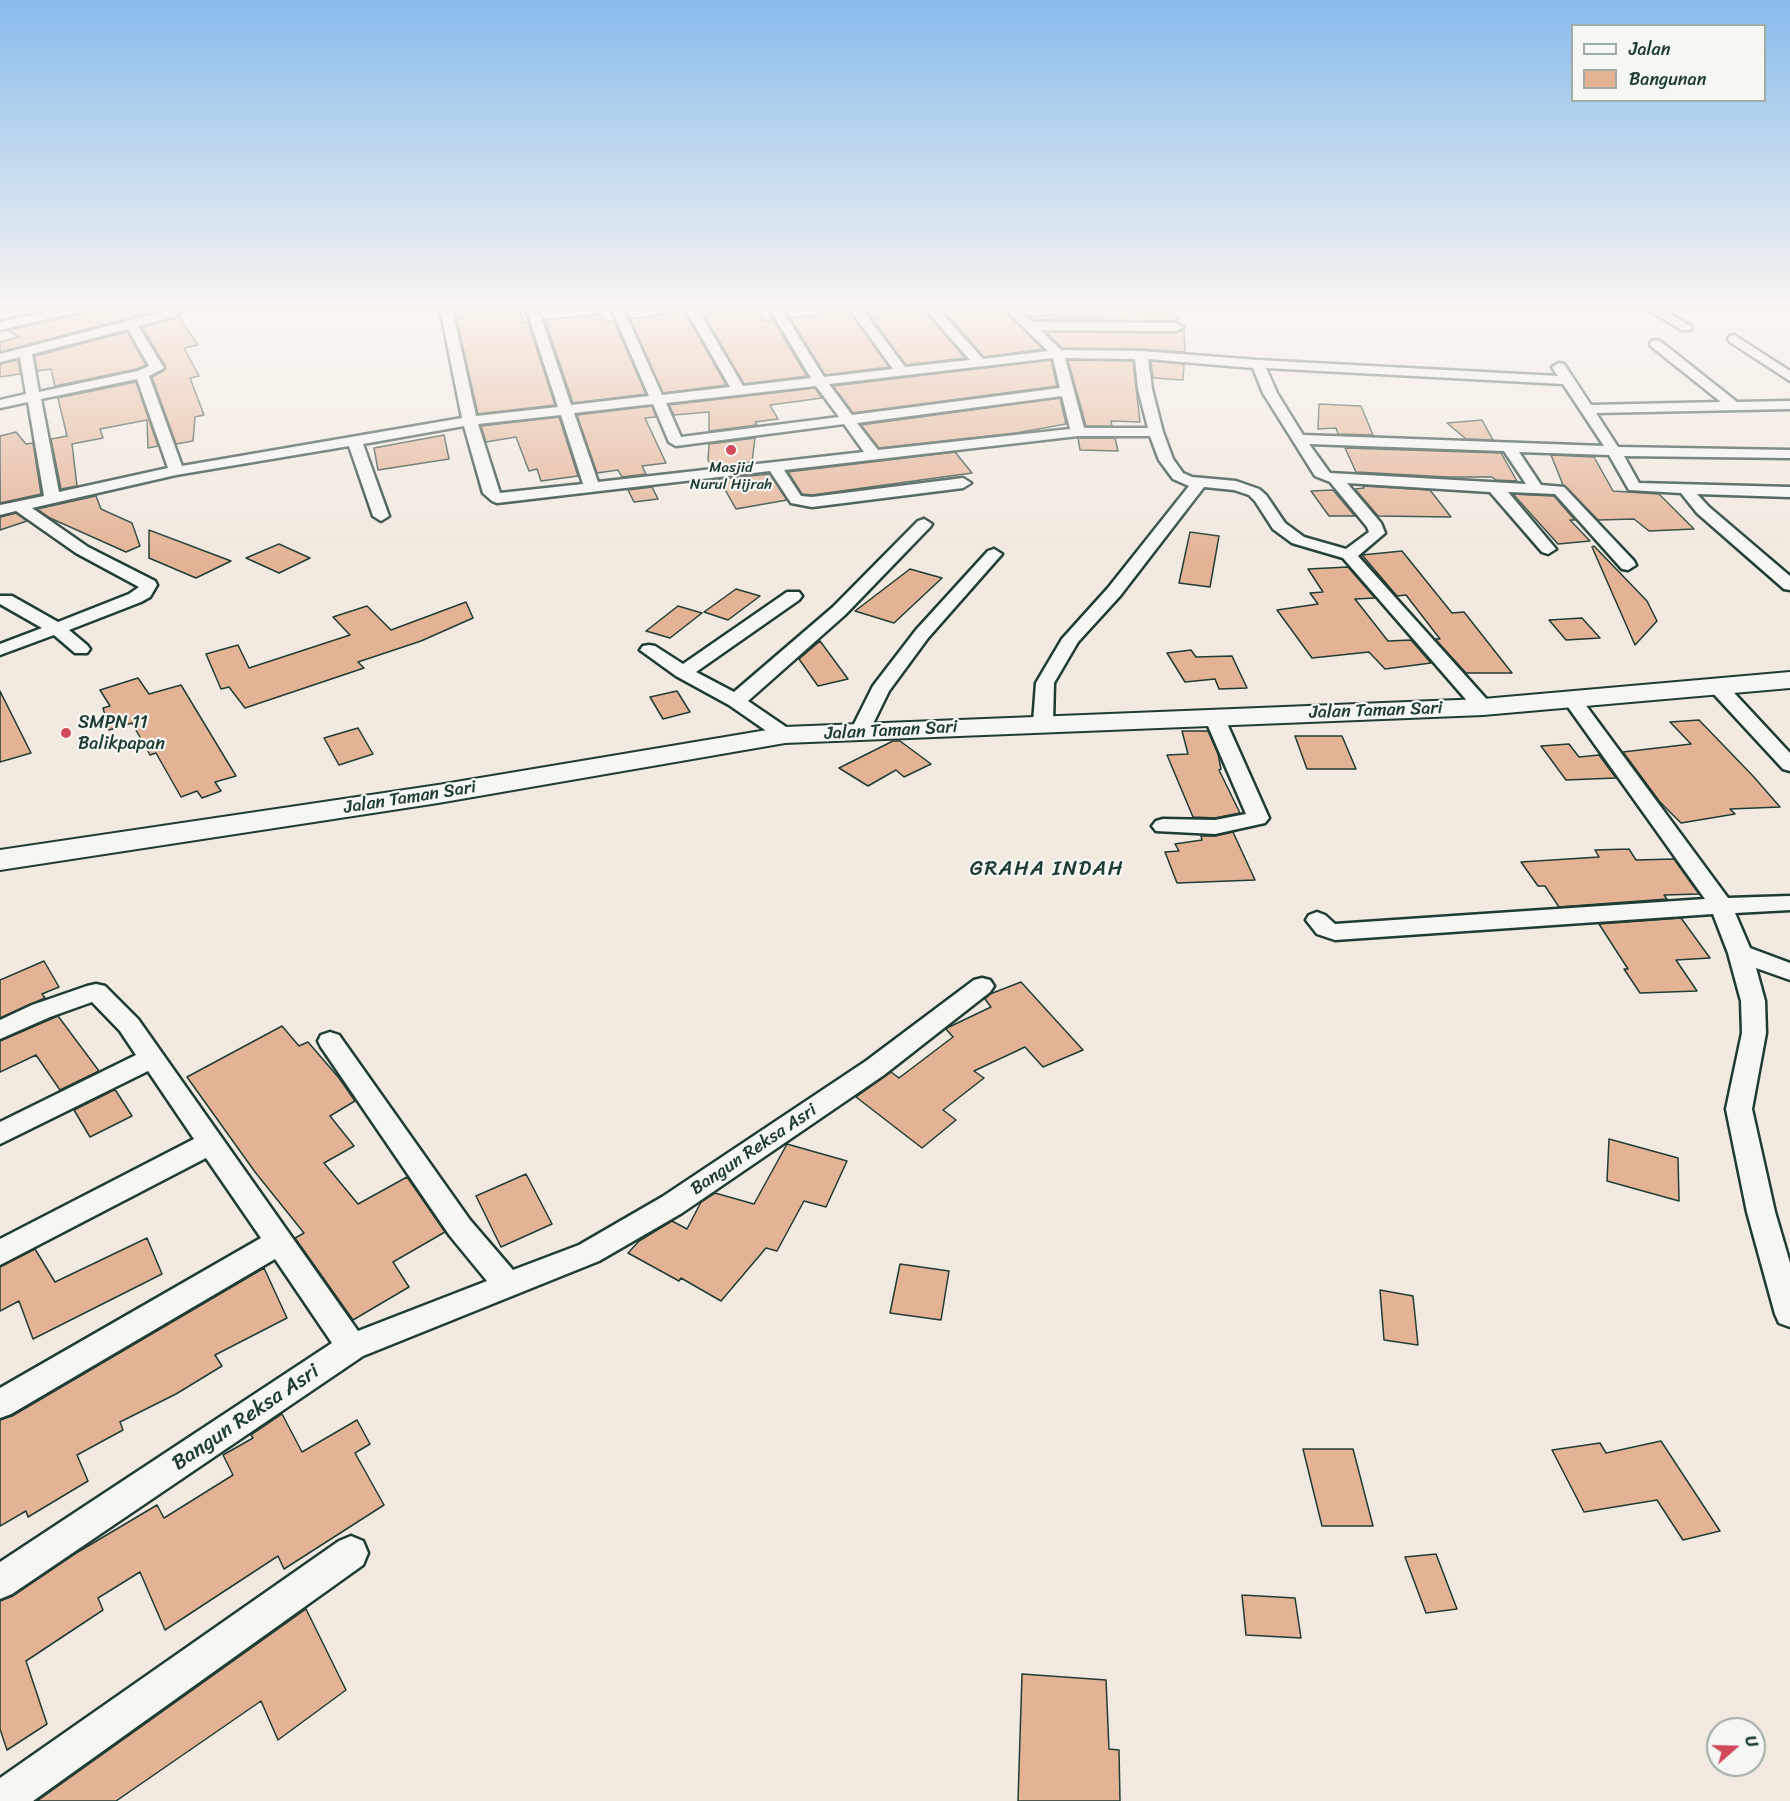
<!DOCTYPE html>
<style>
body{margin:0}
#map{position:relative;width:1790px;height:1801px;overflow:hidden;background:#f2e9e0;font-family:Sriracha,sans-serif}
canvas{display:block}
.legend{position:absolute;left:1571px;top:24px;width:195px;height:78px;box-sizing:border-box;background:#f6f6f2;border:2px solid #a0aca6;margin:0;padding:8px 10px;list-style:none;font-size:18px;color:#1f3d34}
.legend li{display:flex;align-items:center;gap:12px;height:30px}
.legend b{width:30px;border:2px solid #a0aca6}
.north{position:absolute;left:1706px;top:1717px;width:60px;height:60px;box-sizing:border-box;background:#f6f6f2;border:2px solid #a0aca6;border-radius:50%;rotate:70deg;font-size:16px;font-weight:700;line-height:24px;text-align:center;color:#1f3d34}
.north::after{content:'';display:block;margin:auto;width:21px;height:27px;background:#d1495b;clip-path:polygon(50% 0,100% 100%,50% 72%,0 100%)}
</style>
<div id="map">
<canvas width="1790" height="1801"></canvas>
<ul class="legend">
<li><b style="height:8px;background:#f6f6f2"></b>Jalan</li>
<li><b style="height:16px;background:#e4b396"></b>Bangunan</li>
</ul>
<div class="north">U</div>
</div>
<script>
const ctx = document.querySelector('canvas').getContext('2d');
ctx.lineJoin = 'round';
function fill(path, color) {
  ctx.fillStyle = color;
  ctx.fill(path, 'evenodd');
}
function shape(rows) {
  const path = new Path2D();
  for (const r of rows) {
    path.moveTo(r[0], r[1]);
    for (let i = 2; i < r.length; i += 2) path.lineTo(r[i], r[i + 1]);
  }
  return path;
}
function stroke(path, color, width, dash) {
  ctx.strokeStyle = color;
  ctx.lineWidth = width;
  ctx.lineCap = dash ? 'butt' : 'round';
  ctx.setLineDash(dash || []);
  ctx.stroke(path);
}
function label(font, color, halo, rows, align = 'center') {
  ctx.font = font + ' Sriracha,sans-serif';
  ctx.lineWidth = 4.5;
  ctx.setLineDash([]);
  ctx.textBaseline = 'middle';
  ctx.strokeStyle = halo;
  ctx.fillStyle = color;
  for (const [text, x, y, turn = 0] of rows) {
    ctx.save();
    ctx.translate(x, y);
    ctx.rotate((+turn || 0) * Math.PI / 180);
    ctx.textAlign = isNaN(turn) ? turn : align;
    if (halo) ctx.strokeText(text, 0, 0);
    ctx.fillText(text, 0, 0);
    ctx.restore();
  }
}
const building = shape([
 [87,308,167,308,0,352,0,342,19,337,8,330,84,313,87,308],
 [454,308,518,308,524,323,528,322,555,405,478,414,454,308],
 [729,308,732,312,758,310,764,321,773,320,807,376,744,384,700,309,729,308],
 [814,308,847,308,889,367,825,375,790,318,819,314,814,308],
 [864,308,922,308,965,358,906,365,864,308],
 [940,308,1002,308,1043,349,984,357,940,308],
 [1059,308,1141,308,1145,314,1173,313,1178,321,1033,320,1028,316,1057,315,1055,310,1059,310,1059,308],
 [684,311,726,385,663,393,630,319,684,311],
 [600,314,605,322,614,321,646,394,573,403,545,320,600,314],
 [178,316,198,345,184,348,199,376,190,378,204,415,195,417,193,441,176,444,152,377,165,370,166,367,142,327,178,316],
 [1184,329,1185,352,1141,349,1062,348,1046,332,1177,333,1184,329],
 [127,332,146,365,137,369,55,386,51,369,37,371,35,356,127,332],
 [18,360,20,374,0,377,0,364,18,360],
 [1051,360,1057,386,853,413,833,386,1051,360],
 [1068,360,1133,361,1140,422,1111,421,1112,426,1086,426,1068,360],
 [1151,361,1184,364,1183,380,1153,378,1151,361],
 [136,382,158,446,148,448,147,420,100,429,103,438,72,444,77,486,61,489,51,439,67,436,58,398,136,382],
 [815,388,822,398,770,405,778,419,755,422,757,425,709,431,709,412,674,415,669,405,815,388],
 [1060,398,1066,424,1016,433,879,448,861,425,1060,398],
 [1319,404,1361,406,1373,435,1338,434,1336,428,1318,429,1319,404],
 [652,406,656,417,645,418,666,463,642,466,646,474,622,477,618,470,597,473,577,415,652,406],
 [559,417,578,476,541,481,537,469,529,471,516,437,486,442,481,426,559,417],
 [1482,420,1493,440,1466,439,1447,423,1482,420],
 [16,432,26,444,33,443,41,494,0,503,0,436,16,432],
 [444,435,449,459,378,470,374,448,444,435],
 [755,438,752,462,712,467,708,460,709,444,755,438],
 [1078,438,1115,438,1118,451,1080,450,1078,438],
 [1345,448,1501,453,1517,481,1496,480,1492,477,1447,477,1356,472,1345,448],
 [955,452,972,473,812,495,802,494,788,472,955,452],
 [1551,455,1594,457,1613,491,1659,494,1694,529,1649,531,1634,519,1598,520,1563,485,1551,455],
 [770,474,787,500,736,509,719,479,770,474],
 [1363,486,1430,490,1451,517,1378,516,1355,489,1364,488,1363,486],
 [652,487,658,499,634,502,628,490,652,487],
 [1333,490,1355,516,1329,516,1311,491,1333,490],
 [1513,494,1554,496,1575,520,1570,520,1590,541,1558,544,1513,494],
 [96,496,101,509,132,523,140,546,126,552,50,518,37,509,96,496],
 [16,513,27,521,0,530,0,517,16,513],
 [149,530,231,561,196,578,149,558,149,530],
 [1190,532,1219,536,1210,587,1179,583,1190,532],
 [279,544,310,558,279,573,246,558,279,544],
 [1594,546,1647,601,1657,621,1635,645,1592,547,1594,546],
 [1402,551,1452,613,1464,612,1512,673,1466,673,1435,639,1440,639,1406,595,1397,596,1362,555,1402,551],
 [1348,567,1375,598,1355,599,1388,641,1411,640,1431,663,1385,669,1369,652,1312,658,1277,610,1318,604,1310,593,1323,592,1308,569,1348,567],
 [910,569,942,578,894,623,855,611,910,569],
 [736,589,760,596,728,620,704,612,736,589],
 [466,602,473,618,421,641,358,662,364,668,245,708,229,687,221,689,206,654,238,645,249,668,350,635,333,617,367,606,391,630,466,602],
 [678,606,702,613,670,638,646,631,678,606],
 [1582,618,1600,638,1566,640,1549,620,1582,618],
 [820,641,848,679,818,686,799,659,820,641],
 [1191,650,1196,657,1232,656,1247,688,1219,689,1215,679,1185,682,1167,653,1191,650],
 [138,678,149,694,181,685,236,776,215,782,221,791,202,798,197,791,181,797,156,753,150,755,132,723,109,730,103,708,110,706,100,690,138,678],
 [0,691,31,753,0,762,0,691],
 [677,691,690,712,663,719,650,697,677,691],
 [1699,720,1753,776,1780,807,1730,809,1735,814,1681,823,1660,802,1623,752,1691,744,1670,722,1699,720],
 [358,728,373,754,339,765,324,738,358,728],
 [1182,731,1208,731,1218,754,1221,769,1219,770,1240,813,1215,818,1193,817,1167,755,1188,754,1182,731],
 [1295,736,1342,736,1356,769,1307,769,1295,736],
 [893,741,900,741,931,764,904,777,896,770,868,786,839,768,893,741],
 [1569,744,1579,757,1599,755,1616,778,1566,780,1541,746,1569,744],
 [1233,832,1255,880,1177,883,1165,852,1179,851,1175,844,1202,840,1201,836,1215,836,1233,832],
 [1629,849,1636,860,1674,859,1699,894,1664,895,1667,899,1559,907,1545,886,1538,886,1521,862,1599,857,1595,850,1629,849],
 [1681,918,1710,958,1676,960,1697,991,1640,993,1624,969,1628,969,1599,924,1681,918],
 [44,961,59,987,42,994,45,998,0,1018,0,980,44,961],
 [1021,982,1083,1050,1043,1067,1025,1047,974,1071,984,1078,943,1110,956,1120,922,1148,856,1097,891,1072,899,1078,953,1037,946,1029,949,1027,991,1007,985,999,990,994,1021,982],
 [58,1016,99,1071,60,1090,36,1055,0,1072,0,1041,58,1016],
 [282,1026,299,1046,308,1042,339,1078,355,1101,330,1116,354,1146,324,1163,358,1204,407,1177,445,1232,393,1262,409,1287,353,1320,295,1238,304,1233,255,1172,187,1077,282,1026],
 [114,1090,116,1091,132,1116,90,1137,74,1110,114,1090],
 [1609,1139,1678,1158,1679,1201,1607,1181,1609,1139],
 [787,1144,847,1161,826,1207,804,1201,777,1251,766,1248,721,1301,681,1278,679,1281,628,1253,639,1241,672,1221,687,1229,701,1202,715,1193,754,1204,787,1144],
 [526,1174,552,1224,501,1247,476,1196,526,1174],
 [147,1238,162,1274,33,1339,19,1301,0,1311,0,1267,35,1249,55,1282,147,1238],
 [900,1264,949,1271,941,1320,890,1313,900,1264],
 [264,1268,287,1318,215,1355,222,1366,176,1394,120,1422,123,1430,77,1455,88,1481,28,1517,26,1511,0,1526,0,1420,12,1416,264,1268],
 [1380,1290,1413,1296,1418,1345,1384,1340,1380,1290],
 [282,1414,302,1452,357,1420,370,1444,355,1453,384,1505,284,1569,278,1556,165,1630,140,1572,98,1598,103,1610,26,1661,47,1724,7,1750,0,1729,0,1601,13,1596,78,1552,157,1505,164,1518,233,1475,223,1455,253,1438,251,1435,282,1414],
 [1661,1441,1720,1531,1683,1540,1657,1500,1584,1512,1552,1450,1600,1443,1606,1453,1661,1441],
 [1303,1449,1353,1449,1373,1526,1322,1526,1303,1449],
 [1436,1554,1457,1609,1426,1613,1405,1557,1436,1554],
 [1242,1595,1295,1598,1301,1638,1246,1635,1242,1595],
 [306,1609,346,1690,278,1740,261,1701,116,1801,37,1801,306,1609],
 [1022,1674,1106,1680,1109,1749,1119,1750,1120,1801,1018,1801,1022,1674]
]);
fill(building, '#e4b396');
stroke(building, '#1f3d34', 1.5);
const street = shape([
 [63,308,85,308,83,311,0,330,0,322,63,308],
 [171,308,185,308,174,317,138,326,164,368,149,376,182,466,462,418,440,308,452,308,476,416,558,407,526,308,538,308,571,405,649,396,611,308,623,308,662,395,730,387,685,308,697,308,743,386,811,378,769,308,781,308,824,377,893,369,849,308,861,308,905,367,970,360,924,308,937,308,983,359,1048,351,1004,308,1017,308,1032,322,1177,323,1183,327,1177,331,1040,330,1061,350,1141,351,1258,360,1558,376,1552,367,1559,363,1564,364,1591,405,1721,402,1652,347,1650,344,1652,341,1656,340,1660,341,1737,402,1790,401,1790,409,1596,413,1618,447,1790,450,1790,458,1624,456,1639,483,1790,487,1790,497,1697,494,1709,507,1790,576,1790,590,1784,589,1697,513,1681,493,1629,490,1609,455,1519,452,1541,485,1564,487,1634,561,1636,565,1628,570,1622,569,1555,494,1508,492,1556,549,1548,554,1542,552,1490,492,1347,483,1381,523,1385,533,1358,556,1490,703,1493,707,1490,711,1483,713,1476,711,1343,558,1292,543,1273,529,1255,501,1249,495,1234,490,1204,487,1120,596,1078,642,1054,683,1053,723,1050,727,1043,729,1036,727,1033,723,1036,683,1062,639,1108,588,1189,486,1173,479,1159,460,1150,436,1078,436,784,470,801,496,812,497,963,478,971,483,963,488,812,507,791,503,770,471,497,503,492,501,483,493,464,426,363,444,389,516,381,521,373,516,349,446,176,475,32,508,88,547,155,581,157,585,150,597,141,602,69,630,87,645,90,649,87,653,75,653,54,635,0,655,0,644,42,628,0,604,0,596,12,596,58,622,129,594,139,587,76,553,16,511,0,515,0,505,44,496,28,402,0,408,0,400,26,394,20,357,0,362,0,354,166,311,171,308],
 [128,329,149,366,138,371,39,392,32,354,128,329],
 [1053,358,1060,388,852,415,829,384,1053,358],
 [1065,358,1135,359,1138,389,1148,428,1084,428,1065,358],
 [1148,359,1253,368,1263,393,1315,476,1330,482,1367,527,1369,532,1346,549,1304,537,1285,523,1266,495,1259,489,1236,481,1192,477,1183,473,1173,459,1163,432,1152,389,1148,359],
 [1266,368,1563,384,1604,446,1303,435,1277,393,1266,368],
 [137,379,168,468,59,492,41,399,137,379],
 [816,386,839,417,681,437,666,403,816,386],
 [1062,396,1070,429,878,450,857,423,1062,396],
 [653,404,669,442,676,446,844,424,864,452,598,482,574,413,653,404],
 [561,415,583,484,500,493,478,424,561,415],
 [1309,444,1504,451,1526,484,1330,473,1309,444],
 [1645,308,1660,308,1692,327,1690,330,1682,330,1645,308],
 [1734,335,1790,371,1790,381,1730,342,1728,339,1730,336,1734,335],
 [924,519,932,524,930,527,845,615,748,701,792,731,795,735,792,739,778,739,729,705,676,676,640,650,643,646,649,645,655,646,683,664,787,592,799,592,802,596,799,600,696,672,734,692,833,607,918,521,924,519],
 [994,549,1002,554,928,638,889,691,867,736,853,736,850,732,873,686,916,630,988,551,994,549],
 [1717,680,1724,682,1790,753,1790,771,1783,769,1710,690,1708,686,1710,682,1717,680],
 [1572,694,1579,696,1728,898,1790,896,1790,910,1735,913,1750,948,1790,963,1790,980,1756,968,1765,1001,1766,1033,1752,1109,1775,1212,1790,1263,1790,1327,1779,1323,1775,1314,1747,1212,1726,1109,1742,1033,1741,1001,1728,953,1713,914,1335,940,1317,934,1306,920,1309,915,1317,912,1325,915,1335,924,1705,899,1563,700,1565,696,1572,694],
 [1215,713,1222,715,1225,719,1269,818,1265,823,1215,834,1156,831,1152,826,1156,821,1163,819,1215,820,1246,814,1205,719,1208,715,1215,713],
 [982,978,990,980,994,986,990,992,884,1075,682,1213,599,1261,363,1356,12,1594,0,1599,0,1562,332,1343,275,1259,11,1414,0,1418,0,1388,261,1238,206,1158,0,1265,0,1239,194,1139,148,1071,0,1144,0,1122,136,1055,120,1031,92,1002,50,1017,0,1039,0,1020,32,1005,87,986,96,984,105,986,138,1019,358,1331,487,1281,450,1236,321,1047,318,1041,321,1035,330,1032,339,1035,470,1220,513,1270,579,1245,662,1197,866,1061,974,980,982,978],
 [351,1536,363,1541,368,1553,363,1565,33,1801,0,1801,0,1778,339,1541,351,1536]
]);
const secondary = shape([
 [1790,672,1790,688,1483,715,785,743,438,803,0,870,0,850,438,785,785,727,1483,699,1790,672]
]);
stroke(street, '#1f3d34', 5);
stroke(secondary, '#1f3d34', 4);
fill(street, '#f6f6f2');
fill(secondary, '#f6f6f2');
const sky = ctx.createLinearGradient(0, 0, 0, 560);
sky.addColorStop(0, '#87bbec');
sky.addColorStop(0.55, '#f9f5f1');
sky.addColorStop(1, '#f9f5f100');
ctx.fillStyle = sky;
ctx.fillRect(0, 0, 1790, 560);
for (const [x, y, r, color] of [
 [731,450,6,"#d1495b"],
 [66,733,6,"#d1495b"]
]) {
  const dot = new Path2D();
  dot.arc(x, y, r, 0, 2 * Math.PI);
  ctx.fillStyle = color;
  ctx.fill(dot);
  stroke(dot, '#f6f6f2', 2);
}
label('15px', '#1f3d34', '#f6f6f2', [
 ["Masjid",731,468],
 ["Nurul Hijrah",731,485]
]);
label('18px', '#1f3d34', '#f6f6f2', [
 ["Jalan Taman Sari",1376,711,-2],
 ["Jalan Taman Sari",891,731,-3],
 ["Jalan Taman Sari",410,798,-9],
 ["Bangun Reksa Asri",754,1150,-34]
]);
label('18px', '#1f3d34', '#f6f6f2', [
 ["SMPN 11",78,723],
 ["Balikpapan",78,744]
], 'left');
ctx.letterSpacing = '1.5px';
label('21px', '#1f3d34', '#f6f6f2', [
 ["GRAHA INDAH",1047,870]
]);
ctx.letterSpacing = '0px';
label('21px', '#1f3d34', '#f6f6f2', [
 ["Bangun Reksa Asri",246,1418,-34]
]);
</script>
